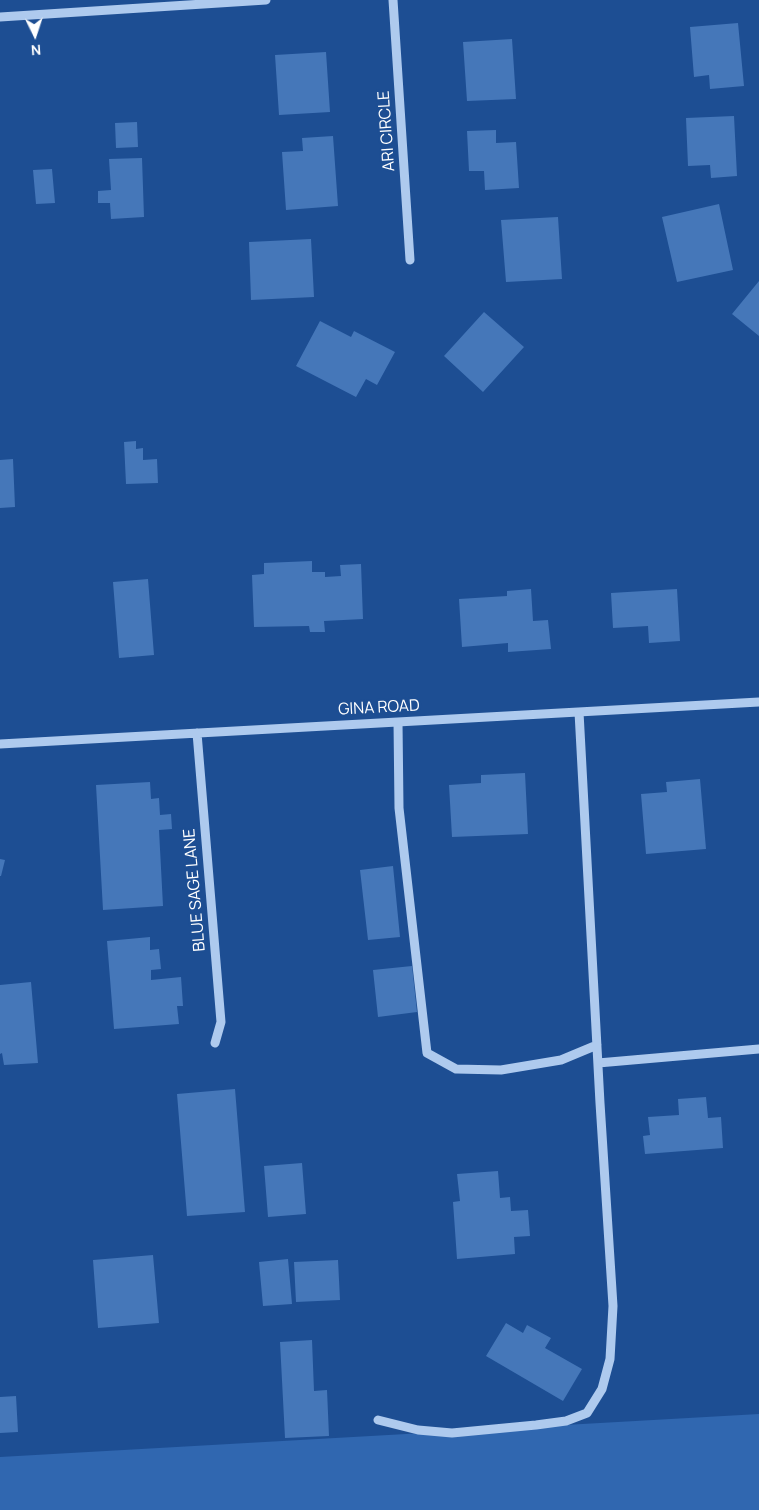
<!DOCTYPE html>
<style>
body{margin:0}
#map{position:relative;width:759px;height:1510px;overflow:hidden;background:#1d4e93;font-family:Manrope,sans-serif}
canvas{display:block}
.north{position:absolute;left:10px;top:10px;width:50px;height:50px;-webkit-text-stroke:4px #1d4e93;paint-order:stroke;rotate:176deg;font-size:14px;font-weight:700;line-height:20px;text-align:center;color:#fff}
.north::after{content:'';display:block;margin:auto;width:18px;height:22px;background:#fff;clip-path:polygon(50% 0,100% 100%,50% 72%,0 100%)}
</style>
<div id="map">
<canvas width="759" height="1510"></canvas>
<div class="north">N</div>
</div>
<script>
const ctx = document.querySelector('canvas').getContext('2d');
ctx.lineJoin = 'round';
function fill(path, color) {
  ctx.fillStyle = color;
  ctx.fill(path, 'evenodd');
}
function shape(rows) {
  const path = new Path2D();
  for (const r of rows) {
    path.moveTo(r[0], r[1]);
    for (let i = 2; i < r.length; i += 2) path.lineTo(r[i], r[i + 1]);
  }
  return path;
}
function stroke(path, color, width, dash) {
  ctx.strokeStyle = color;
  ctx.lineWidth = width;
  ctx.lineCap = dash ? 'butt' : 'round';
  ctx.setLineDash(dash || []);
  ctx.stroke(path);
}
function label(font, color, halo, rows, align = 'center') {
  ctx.font = font + ' Manrope,sans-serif';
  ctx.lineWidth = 4.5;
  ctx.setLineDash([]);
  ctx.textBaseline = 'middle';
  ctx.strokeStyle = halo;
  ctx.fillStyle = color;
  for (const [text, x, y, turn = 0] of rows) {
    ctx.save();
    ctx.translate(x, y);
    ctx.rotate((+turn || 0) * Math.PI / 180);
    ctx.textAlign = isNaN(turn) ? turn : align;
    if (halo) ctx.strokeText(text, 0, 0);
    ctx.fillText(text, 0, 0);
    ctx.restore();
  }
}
fill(shape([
 [759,1414,759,1510,0,1510,0,1457]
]), '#3067b0');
fill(shape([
 [738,23,744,86,710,89,709,75,694,77,690,27],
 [512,39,516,99,467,101,463,42],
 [326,52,330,112,279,115,275,55],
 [734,116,737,176,711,178,710,165,688,166,686,118],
 [137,122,138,147,116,148,115,123],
 [496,130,496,143,516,142,519,188,485,190,484,171,469,171,467,131],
 [333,136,338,206,286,210,282,152,303,151,302,138],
 [142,158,144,217,111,219,110,203,98,203,98,191,111,190,109,159],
 [52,169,55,203,36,204,33,170],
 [719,204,733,270,677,282,662,217],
 [558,217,562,279,506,282,501,220],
 [311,239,314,297,251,300,249,242],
 [759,281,759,336,732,314],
 [484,312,524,347,483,392,444,356],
 [320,321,351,337,354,331,395,352,377,385,366,379,356,397,296,366],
 [136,441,136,449,143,448,143,460,157,459,158,483,126,484,124,442],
 [13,459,15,507,0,508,0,460],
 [312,561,312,572,325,572,325,577,341,576,340,565,361,564,363,619,324,621,325,632,310,632,309,626,254,627,252,575,264,574,264,563],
 [148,579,154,655,119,658,113,582],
 [531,589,533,621,548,620,551,649,508,652,508,643,462,647,459,599,507,596,507,591],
 [677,589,680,641,649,643,648,626,613,628,611,593],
 [525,773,528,834,452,837,449,785,481,783,481,775],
 [700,779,706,849,646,854,641,794,667,792,666,782],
 [150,782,151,799,159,798,160,815,171,814,172,829,159,830,163,906,103,910,96,785],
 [0,859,5,860,1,876,0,876],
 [393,866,400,937,368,940,360,870],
 [150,937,150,950,159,949,161,969,151,970,151,980,181,977,183,1006,177,1006,179,1024,114,1029,107,941],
 [412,966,417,1012,378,1017,373,970],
 [31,982,38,1063,4,1065,2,1053,0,1054,0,985],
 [235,1089,245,1212,187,1216,177,1094],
 [706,1097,708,1118,721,1117,723,1148,645,1154,643,1136,650,1135,648,1117,679,1115,678,1099],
 [302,1163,306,1214,268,1217,264,1166],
 [498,1171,500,1198,510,1197,511,1211,528,1210,530,1236,514,1237,515,1254,457,1259,453,1202,460,1201,457,1174],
 [153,1255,159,1323,98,1328,93,1260],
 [288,1259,292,1304,263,1306,259,1262],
 [338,1260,340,1300,296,1302,294,1262],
 [506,1323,523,1333,527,1325,551,1338,545,1348,582,1369,563,1401,486,1356],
 [312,1340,314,1391,327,1390,329,1436,285,1438,280,1342],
 [16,1396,18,1432,0,1433,0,1397]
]), '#4577b9');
stroke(shape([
 [393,0,410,260],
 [0,17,266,0],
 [398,722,399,808,427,1053,456,1069,501,1070,561,1060,597,1045],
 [197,733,221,1022,215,1043],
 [0,744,759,702],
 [598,1063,759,1049],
 [378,1420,418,1430,452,1433,536,1425,566,1421,587,1413,602,1389,610,1359,613,1306,600,1103,579,712]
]), '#aecaee', 9);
label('16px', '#fff', '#1d4e93', [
 ["ARI CIRCLE",387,131,-94],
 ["GINA ROAD",379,708,-3],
 ["BLUE SAGE LANE",195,890,-95]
]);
</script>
